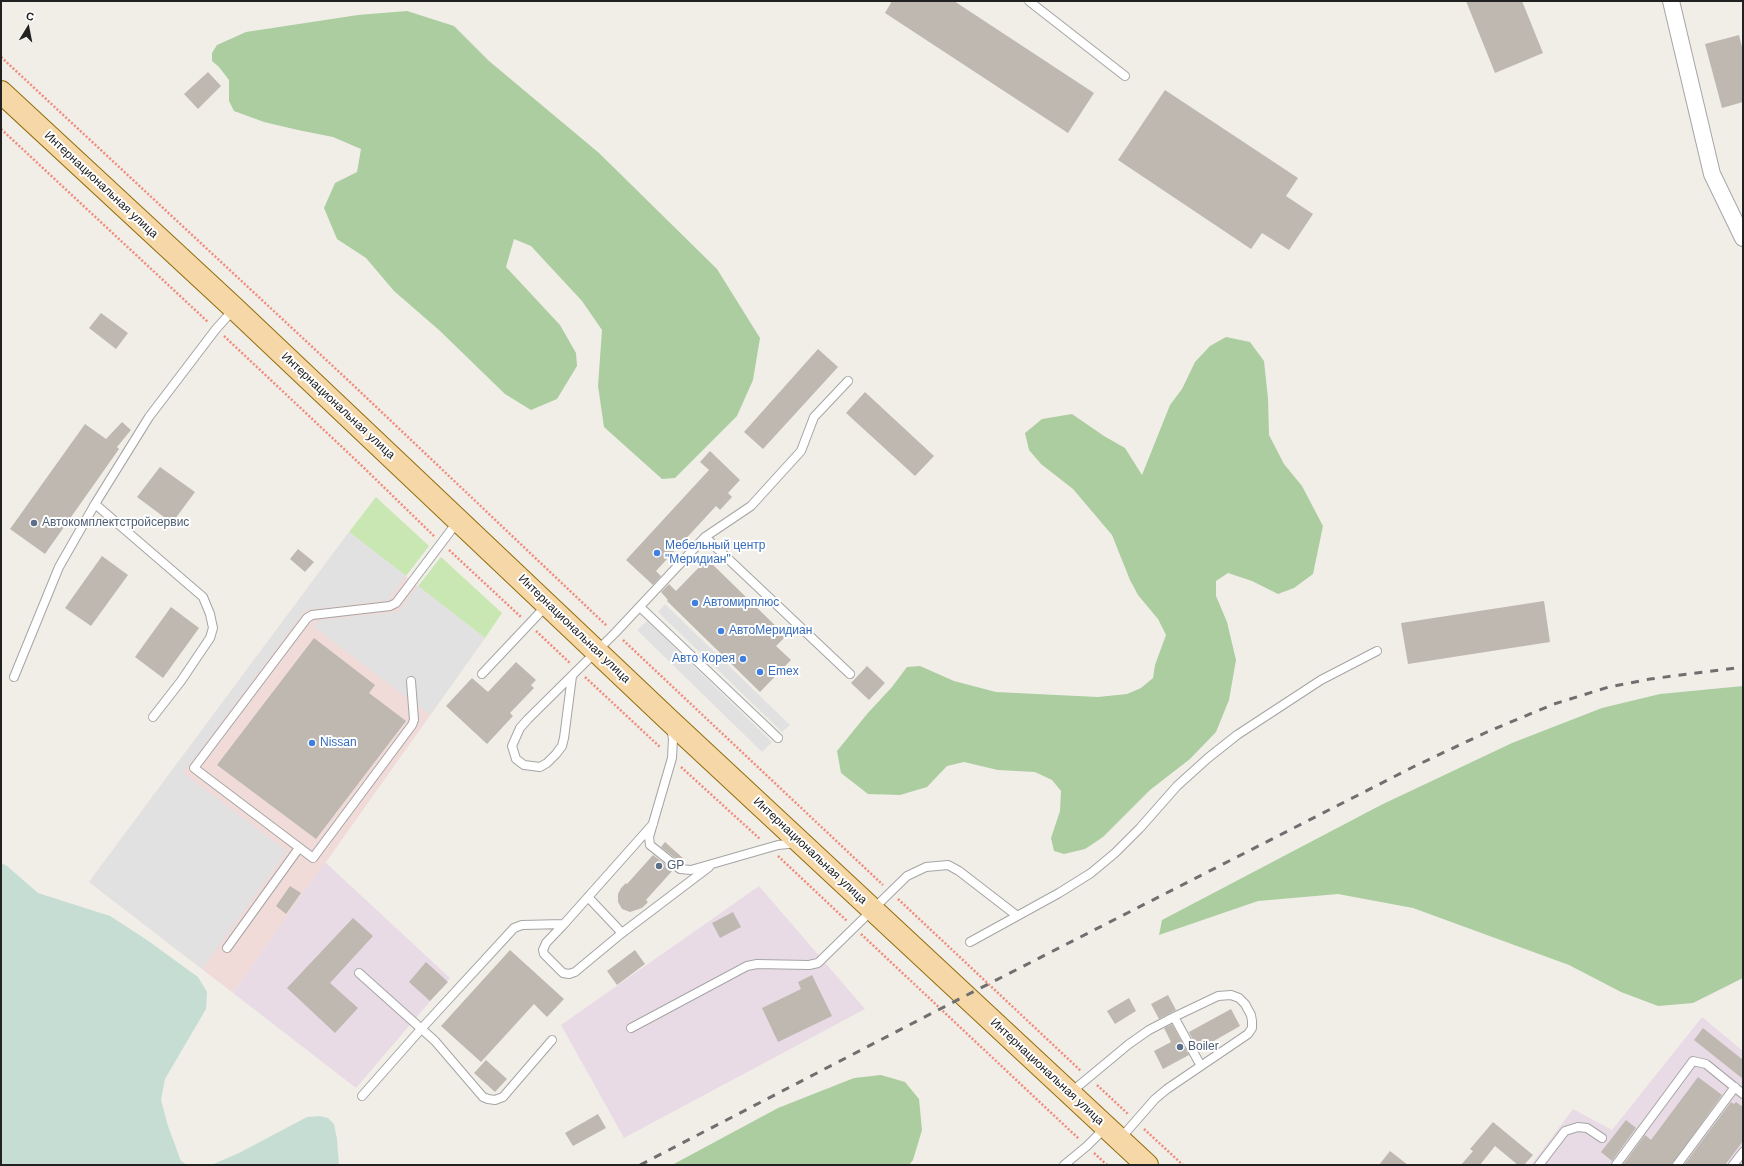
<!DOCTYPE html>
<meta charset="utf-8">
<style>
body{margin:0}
#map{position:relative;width:1744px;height:1166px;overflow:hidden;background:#f1eee8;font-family:Helvetica,sans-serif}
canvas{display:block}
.frame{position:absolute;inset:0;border:2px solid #212121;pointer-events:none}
.north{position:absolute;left:8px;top:8px;width:40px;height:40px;-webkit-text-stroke:3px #fff;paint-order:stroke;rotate:10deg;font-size:11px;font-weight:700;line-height:16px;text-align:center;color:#212121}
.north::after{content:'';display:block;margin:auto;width:14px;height:18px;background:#212121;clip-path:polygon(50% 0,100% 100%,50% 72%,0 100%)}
</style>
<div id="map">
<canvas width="1744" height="1166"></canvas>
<div class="frame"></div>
<div class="north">С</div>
</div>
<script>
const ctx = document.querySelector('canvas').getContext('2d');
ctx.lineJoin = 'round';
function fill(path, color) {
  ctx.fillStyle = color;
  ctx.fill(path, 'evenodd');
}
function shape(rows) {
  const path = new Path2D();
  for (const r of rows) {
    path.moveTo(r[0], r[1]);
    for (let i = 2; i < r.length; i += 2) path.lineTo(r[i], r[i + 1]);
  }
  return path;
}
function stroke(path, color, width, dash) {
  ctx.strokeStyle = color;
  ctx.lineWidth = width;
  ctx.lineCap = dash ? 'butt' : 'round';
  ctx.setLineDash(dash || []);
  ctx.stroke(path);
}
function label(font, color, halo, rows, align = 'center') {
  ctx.font = font + ' Helvetica,sans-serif';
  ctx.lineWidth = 4;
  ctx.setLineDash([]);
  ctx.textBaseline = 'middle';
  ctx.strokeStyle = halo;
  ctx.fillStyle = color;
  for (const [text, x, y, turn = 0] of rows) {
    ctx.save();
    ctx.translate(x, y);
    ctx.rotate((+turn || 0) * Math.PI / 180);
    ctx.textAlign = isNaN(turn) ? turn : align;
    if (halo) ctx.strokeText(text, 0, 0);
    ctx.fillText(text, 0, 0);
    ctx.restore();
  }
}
fill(shape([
 [349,532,485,638,233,993,89,882]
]), '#f0dbd9');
fill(shape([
 [325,862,450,978,356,1088,233,993],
 [759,886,865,1009,624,1138,561,1025],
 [1702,1017,1743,1051,1743,1165,1531,1165,1573,1109,1612,1130]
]), '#e9dbe6');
fill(shape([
 [376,497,429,546,406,576,349,532],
 [441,557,502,613,485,638,418,586]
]), '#c9e7b2');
fill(shape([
 [407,11,454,26,489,61,599,153,717,269,760,338,753,380,737,416,675,478,662,479,604,427,598,386,602,330,582,301,531,246,514,239,506,267,560,325,576,353,577,366,557,399,531,410,505,394,439,330,394,291,366,258,337,239,324,208,335,183,357,172,361,149,333,137,298,130,264,122,234,111,229,101,229,80,219,67,212,61,212,53,217,45,246,32,358,15],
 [1226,337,1250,342,1264,361,1268,398,1269,435,1284,464,1302,486,1323,526,1313,574,1294,588,1278,594,1252,581,1228,573,1216,581,1216,596,1227,622,1236,660,1229,700,1216,732,1190,759,1150,790,1103,837,1085,849,1064,854,1054,851,1051,838,1060,811,1061,791,1052,780,1035,772,998,770,964,762,947,766,927,787,900,795,868,794,841,773,837,751,867,714,892,687,907,667,920,666,954,681,996,692,1077,696,1098,697,1127,694,1141,688,1153,678,1155,665,1166,635,1158,619,1138,595,1130,580,1112,535,1073,489,1041,464,1029,450,1025,433,1042,419,1072,414,1104,436,1125,448,1142,475,1170,405,1182,389,1195,362,1210,346],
 [1743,686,1743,978,1693,1003,1658,1006,1621,992,1569,965,1413,908,1338,894,1258,901,1159,935,1162,920,1381,805,1512,743,1602,708,1660,694],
 [881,1075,905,1082,919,1099,922,1130,913,1160,909,1165,672,1165,778,1108,854,1078]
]), '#abcda0');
fill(shape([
 [1,863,7,866,38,893,110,916,147,940,198,977,207,992,206,1009,165,1079,161,1100,168,1126,181,1161,187,1165,1,1165],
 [320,1116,328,1118,334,1124,337,1139,339,1165,211,1165,239,1153,307,1117]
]), '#c6ddd4');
fill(shape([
 [349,532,406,576,388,600,305,610,183,773,287,851,202,969,89,882],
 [418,586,485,638,430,715,314,627,320,620,398,612],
 [665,604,790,725,782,732,658,612],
 [647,621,772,742,762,752,637,630]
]), '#e1e1e1');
fill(shape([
 [892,1,954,1,1094,93,1068,133,885,13],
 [1466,1,1522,1,1543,53,1495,73],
 [1739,35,1743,51,1743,102,1722,108,1705,44],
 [208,72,221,86,198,109,184,94],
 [1165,90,1298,178,1286,196,1313,214,1289,250,1262,233,1251,249,1118,160],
 [101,313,128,333,116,349,89,328],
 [818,349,838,367,763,449,744,432],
 [865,392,934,456,915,476,846,413],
 [122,422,131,430,117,447,119,449,45,554,10,529,85,424,106,439],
 [710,451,740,480,728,493,732,497,720,510,716,506,656,571,661,576,653,585,626,560,709,470,700,462],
 [160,467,195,492,172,523,137,497],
 [298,549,314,562,305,572,290,559],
 [102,556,128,575,91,626,65,608],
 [707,559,786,636,776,646,791,660,760,692,667,601,668,600,661,592,669,584,676,591],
 [1544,601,1550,642,1408,664,1401,623],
 [171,607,199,628,163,678,135,657],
 [314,638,375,685,369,693,406,721,316,839,217,765],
 [516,662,536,680,531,685,534,688,510,713,513,716,487,744,446,706,472,678,488,692],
 [867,666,885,683,869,700,851,683],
 [665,842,684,859,680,862,661,847],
 [653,855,673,870,646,900,648,902,642,908,630,912,622,909,618,902,618,894,621,888,626,883,627,884],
 [290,886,301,893,286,914,276,906],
 [733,912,741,927,720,938,712,923],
 [353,918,373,936,330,983,358,1008,335,1033,287,988],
 [510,950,564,999,547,1017,534,1004,481,1062,441,1026],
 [635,950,645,964,617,985,607,971],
 [426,962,448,982,430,1001,409,982],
 [812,975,832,1016,778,1042,762,1008,801,989,798,982],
 [1168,995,1176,1010,1159,1019,1151,1004],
 [1129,998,1136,1011,1115,1024,1107,1011],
 [1231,1009,1240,1026,1198,1050,1189,1032],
 [1172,1024,1189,1055,1163,1069,1154,1051,1171,1042,1164,1028],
 [1703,1028,1743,1060,1743,1079,1694,1040],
 [486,1060,507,1079,495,1092,474,1073],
 [1698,1077,1722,1095,1672,1165,1623,1165,1645,1135,1651,1140],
 [1731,1102,1734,1104,1736,1102,1743,1107,1743,1141,1725,1165,1684,1165],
 [598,1114,606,1128,573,1146,565,1133],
 [1626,1120,1636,1128,1612,1161,1601,1152],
 [1493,1122,1533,1155,1524,1165,1518,1165,1495,1146,1480,1165,1461,1165,1473,1151,1470,1149],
 [1390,1151,1408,1165,1379,1165]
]), '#beb8b1');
const lane = shape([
 [1029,1,1125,76],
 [95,504,203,597,210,614,213,628,210,638,181,681,153,717],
 [705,537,850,674],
 [640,607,778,738],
 [482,674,547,605],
 [572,676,564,738,562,746,556,754,547,763,540,767,524,765,516,759,512,746,520,728,528,719,615,633,705,537,751,506,801,451,814,417,848,381],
 [14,677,59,567,95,504,149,417,216,329,234,309],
 [411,681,414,720,412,725,313,858,194,768,307,618,312,615,390,606,396,603,458,521],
 [671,728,673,739,672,758,649,837,650,845,680,869,691,870,778,845,797,843],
 [588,897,622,933],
 [564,924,546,943,543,950,544,954,563,973,569,974,575,972,622,933,709,867],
 [970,942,1059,893,1091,873,1115,853,1140,828,1177,786,1208,758,1237,735,1321,680,1377,651],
 [227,948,299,848],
 [359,973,435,1041,483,1097,488,1099,495,1100,503,1097,552,1040],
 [631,1028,747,966,757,964,809,965,818,963,907,876,926,867,948,865,959,871,1016,915],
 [1070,1093,1129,1044,1149,1030,1174,1017,1201,1066],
 [362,1096,422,1028,514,928,522,925,564,924,653,824],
 [1120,1139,1155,1099,1167,1089,1248,1034,1252,1028,1252,1021,1251,1015,1245,1004,1239,998,1231,995,1218,996,1174,1017],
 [1064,1165,1087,1146,1105,1128],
 [1539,1165,1565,1131,1578,1127,1587,1128,1602,1138],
 [1616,1165,1693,1061,1706,1064,1743,1094],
 [1677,1165,1735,1087],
 [1733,1165,1743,1152]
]);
const street = shape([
 [1671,1,1712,174,1743,238]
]);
const primary = shape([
 [1,92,234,308,670,721,1147,1165]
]);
stroke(lane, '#a5a5a5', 10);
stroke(street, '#a5a5a5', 18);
stroke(primary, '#936d0b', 24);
stroke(shape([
 [1,57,351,383,607,626],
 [1,129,208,322],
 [224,336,360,464,435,537],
 [449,550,521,617],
 [536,631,571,664],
 [623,640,883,885],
 [585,677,661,748],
 [681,767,760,839],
 [778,856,847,921],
 [898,899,1081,1071],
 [861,934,1079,1139],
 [1097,1085,1128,1114],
 [1144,1129,1183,1165],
 [1094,1153,1107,1165]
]), '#f18b79', 2.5, [2, 2]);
stroke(lane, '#fff', 8);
stroke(street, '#fff', 16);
stroke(primary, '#f6d8a8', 22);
stroke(shape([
 [640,1165,965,996,1413,767,1487,732,1554,704,1609,687,1650,679,1743,667]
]), '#6f6f6f', 3, [8, 8]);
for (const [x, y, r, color] of [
 [34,523,4,"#5c6f8a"],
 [657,553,4,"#3f7fe0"],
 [695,603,4,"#3f7fe0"],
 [721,631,4,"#3f7fe0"],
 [743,659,4,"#3f7fe0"],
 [760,672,4,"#3f7fe0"],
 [312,743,4,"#3f7fe0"],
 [659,866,4,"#5c6f8a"],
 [1180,1047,4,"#5c6f8a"]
]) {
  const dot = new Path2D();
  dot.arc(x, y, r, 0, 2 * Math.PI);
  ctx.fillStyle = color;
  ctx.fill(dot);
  stroke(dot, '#fff', 1.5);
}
label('12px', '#212121', '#fff', [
 ["Интернациональная улица",101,185,43],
 ["Интернациональная улица",338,406,43],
 ["Интернациональная улица",574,629,44],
 ["Интернациональная улица",810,851,43],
 ["Интернациональная улица",1047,1072,43]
]);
label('12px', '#4e5e75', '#fff', [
 ["Автокомплектстройсервис",42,523],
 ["GP",667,866],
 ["Boiler",1188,1047]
], 'left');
label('12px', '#366cbe', '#fff', [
 ["Мебельный центр",665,546],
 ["\"Меридиан\"",665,560],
 ["Автомирплюс",703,603],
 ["АвтоМеридиан",729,631],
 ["Авто Корея",735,659,"right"],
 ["Emex",768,672],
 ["Nissan",320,743]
], 'left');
</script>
